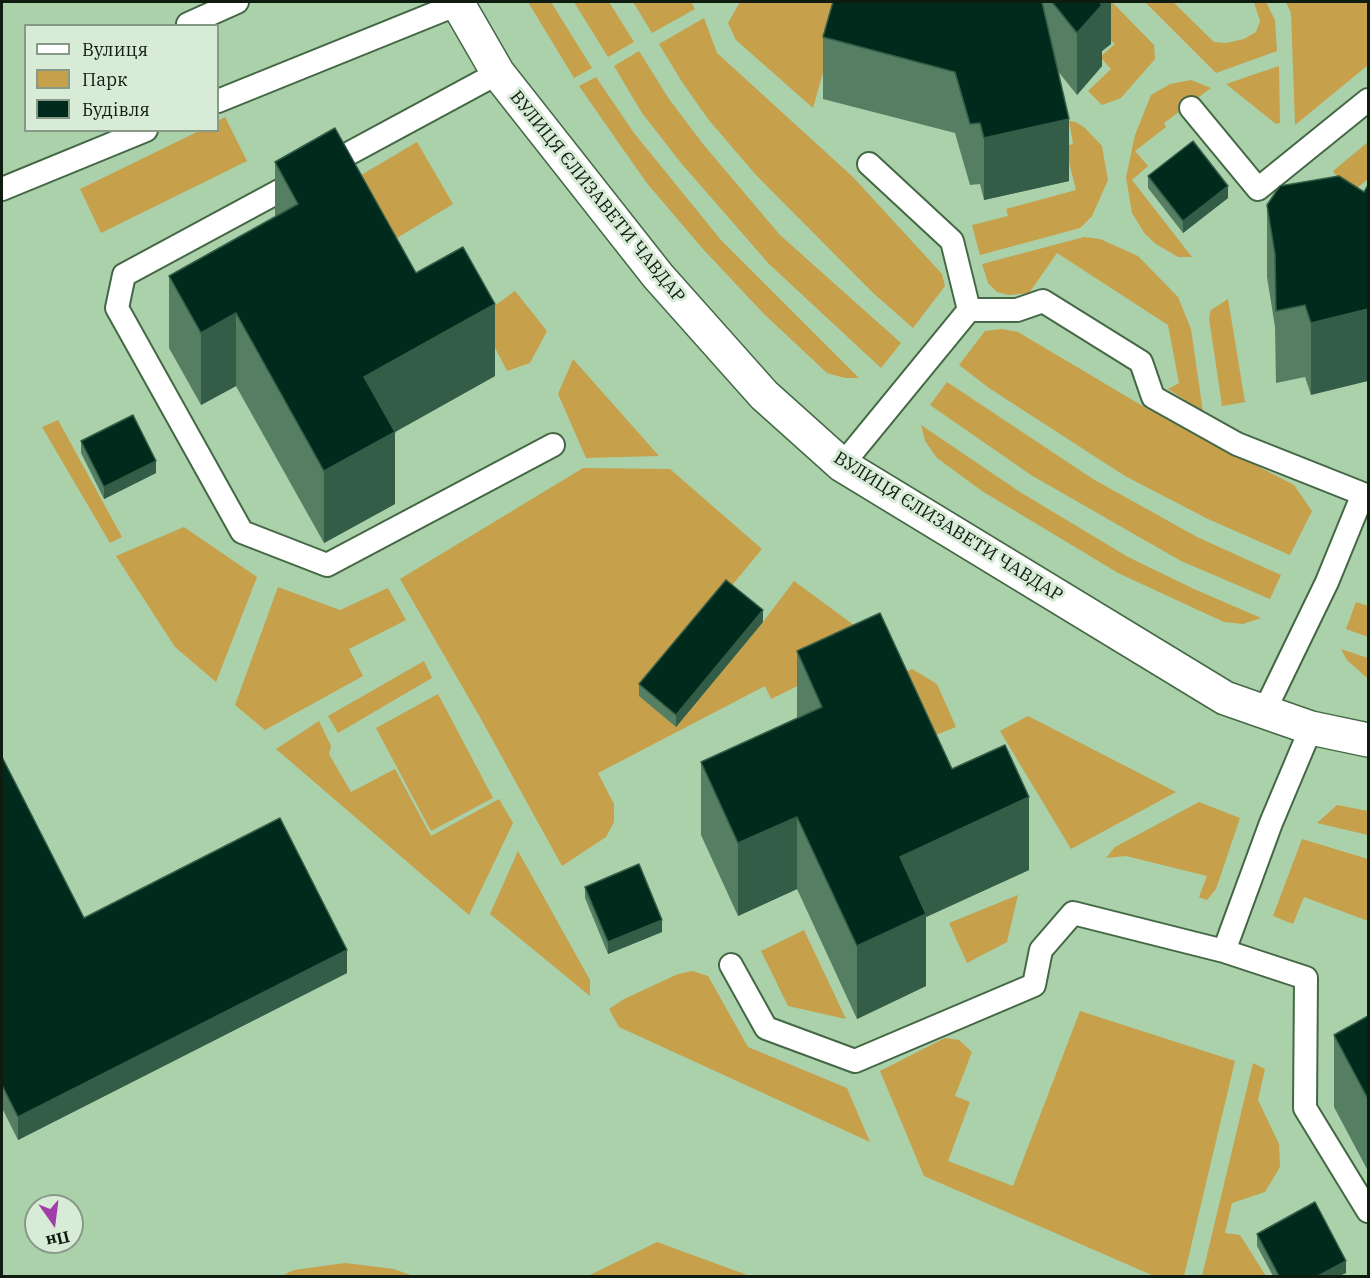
<!DOCTYPE html>
<meta charset="utf-8">
<style>
body{margin:0}
#map{position:relative;width:1370px;height:1278px;overflow:hidden;background:#aad1aa;font-family:"IBM Plex Serif",serif}
canvas{display:block}
.frame{position:absolute;inset:0;border:3px solid #0e1d0f;pointer-events:none}
.legend{position:absolute;left:24px;top:24px;width:195px;height:108px;box-sizing:border-box;background:#d8ebd7;border:2px solid #879987;margin:0;padding:8px 10px;list-style:none;font-size:18px;color:#0e1d0f}
.legend li{display:flex;align-items:center;gap:12px;height:30px}
.legend b{width:30px;border:2px solid #879987}
.north{position:absolute;left:24px;top:1194px;width:60px;height:60px;box-sizing:border-box;background:#d8ebd7;border:2px solid #879987;border-radius:50%;rotate:166deg;font-size:16px;font-weight:700;line-height:24px;text-align:center;color:#0e1d0f}
.north::after{content:'';display:block;margin:auto;width:21px;height:27px;background:#a03fa7;clip-path:polygon(50% 0,100% 100%,50% 72%,0 100%)}
</style>
<div id="map">
<canvas width="1370" height="1278"></canvas>
<div class="frame"></div>
<ul class="legend">
<li><b style="height:8px;background:#fff"></b>Вулиця</li>
<li><b style="height:16px;background:#c6a04b"></b>Парк</li>
<li><b style="height:16px;background:#002b1c"></b>Будівля</li>
</ul>
<div class="north">Пн</div>
</div>
<script>
const ctx = document.querySelector('canvas').getContext('2d');
ctx.lineJoin = 'round';
function fill(path, color) {
  ctx.fillStyle = color;
  ctx.fill(path, 'evenodd');
}
function shape(rows) {
  const path = new Path2D();
  for (const r of rows) {
    path.moveTo(r[0], r[1]);
    for (let i = 2; i < r.length; i += 2) path.lineTo(r[i], r[i + 1]);
  }
  return path;
}
function stroke(path, color, width, dash) {
  ctx.strokeStyle = color;
  ctx.lineWidth = width;
  ctx.lineCap = dash ? 'butt' : 'round';
  ctx.setLineDash(dash || []);
  ctx.stroke(path);
}
function label(font, color, halo, rows, align = 'center') {
  ctx.font = font + ' "IBM Plex Serif",serif';
  ctx.lineWidth = 6;
  ctx.setLineDash([]);
  ctx.textBaseline = 'middle';
  ctx.strokeStyle = halo;
  ctx.fillStyle = color;
  for (const [text, x, y, turn = 0] of rows) {
    ctx.save();
    ctx.translate(x, y);
    ctx.rotate((+turn || 0) * Math.PI / 180);
    ctx.textAlign = isNaN(turn) ? turn : align;
    if (halo) ctx.strokeText(text, 0, 0);
    ctx.fillText(text, 0, 0);
    ctx.restore();
  }
}
fill(shape([
 [528,2,551,2,592,68,574,78],
 [574,2,609,2,634,42,608,57],
 [633,2,691,2,695,9,652,33],
 [740,2,843,2,813,108,736,40,728,23],
 [1070,2,1112,2,1154,45,1155,59,1121,98,1102,105,1088,91,1111,69,1100,57,1115,44],
 [1145,2,1173,2,1214,42,1226,43,1244,39,1256,32,1260,21,1254,2,1266,2,1275,20,1277,51,1216,73],
 [1286,2,1368,2,1368,65,1295,125,1291,13],
 [704,18,717,53,853,177,942,274,945,286,913,328,872,292,755,174,708,119,682,82,659,44],
 [639,51,669,99,703,144,780,235,901,343,881,368,769,264,681,163,642,113,614,66],
 [1279,66,1280,123,1276,124,1226,84],
 [596,77,634,133,721,240,859,378,845,378,827,373,764,314,702,248,646,182,579,86],
 [1191,80,1211,88,1164,123,1166,127,1135,151,1148,166,1132,180,1192,257,1178,257,1156,244,1145,234,1132,213,1126,177,1135,135,1151,95,1170,84],
 [225,117,247,161,101,233,80,189,199,131,218,130,218,121],
 [1069,121,1076,122,1085,128,1102,146,1108,180,1092,216,1080,228,980,255,972,225,1008,216,1006,209,1076,190,1065,146,1073,144],
 [417,142,453,204,392,241,356,178],
 [1368,142,1368,179,1350,194,1333,171],
 [1084,237,1100,239,1138,256,1178,297,1191,329,1203,412,1168,389,1179,383,1168,325,1057,253,1029,293,1009,295,997,292,988,283,982,264],
 [515,291,547,331,530,363,507,371,479,317],
 [1228,299,1245,402,1222,406,1209,318,1211,310],
 [1002,329,1018,332,1146,408,1294,485,1312,511,1290,555,1208,519,1125,476,989,388,959,365,985,331],
 [573,359,659,456,586,458,558,394],
 [947,382,1093,479,1197,537,1281,575,1270,599,1181,561,1031,475,930,405],
 [58,420,122,537,110,543,42,427],
 [921,425,1020,492,1128,557,1194,589,1261,618,1243,624,1224,622,1118,573,982,491,937,458,925,441],
 [583,468,670,469,762,549,640,696,676,726,763,622,794,581,881,645,771,699,765,686,598,773,614,804,614,822,606,837,562,866,481,719,400,579],
 [184,527,257,577,216,682,175,647,116,556],
 [278,587,340,610,388,588,406,620,349,649,363,676,265,730,235,705],
 [1356,602,1368,606,1368,637,1346,629],
 [1341,649,1368,658,1368,679,1347,660],
 [424,661,432,678,338,733,328,716],
 [912,669,937,684,956,727,920,741,893,678],
 [438,694,493,798,431,831,376,728],
 [1028,716,1176,792,1071,849,1000,731],
 [319,721,331,746,329,754,351,792,395,769,431,836,499,799,513,823,469,915,276,749],
 [1199,802,1240,818,1216,889,1207,900,1199,897,1207,876,1126,856,1106,858,1115,847],
 [1337,805,1368,811,1368,835,1317,823],
 [1302,839,1368,859,1368,921,1304,897,1293,924,1273,916],
 [518,851,590,980,590,996,490,914],
 [1018,895,1007,942,967,963,949,923],
 [804,930,846,1019,788,1006,761,951],
 [693,971,708,976,748,1047,847,1088,870,1142,619,1027,609,1009,624,999,678,974],
 [1080,1011,1235,1061,1184,1276,1154,1276,924,1176,880,1071,945,1038,959,1040,972,1052,955,1096,970,1102,948,1161,1013,1186],
 [1253,1063,1265,1069,1258,1100,1279,1144,1280,1167,1265,1192,1232,1203,1225,1233,1240,1235,1266,1276,1202,1276],
 [657,1242,750,1276,588,1276],
 [345,1263,394,1269,413,1276,281,1276,294,1270]
]), '#c6a04b');
const lane = shape([
 [188,24,237,2],
 [498,73,124,275,117,308,242,532,327,565,553,445],
 [218,101,458,4],
 [1191,108,1258,189,1368,100],
 [869,164,952,241,969,310],
 [2,189,146,130],
 [842,465,969,310,1017,310,1043,301,1141,362,1153,397,1237,444,1363,494],
 [1264,712,1327,582,1363,494,1368,495],
 [1311,728,1271,823,1224,951,1306,978,1305,1108,1368,1211],
 [731,965,766,1028,855,1061,1034,985,1041,950,1073,913,1224,951]
]);
const secondary = shape([
 [457,2,498,73,658,276,764,395,842,465,1225,698,1311,728,1368,740]
]);
stroke(lane, '#446845', 26);
stroke(secondary, '#446845', 36);
stroke(lane, '#fff', 22);
stroke(secondary, '#fff', 33);
fill(shape([
 [833,2,1111,2,1111,44,1102,51,1102,66,1077,95,1057,70,1069,181,984,200,980,184,970,185,955,133,823,99,823,37],
 [275,162,416,273,495,376,395,432,395,504,324,543,236,386,201,405,169,348,169,276,275,217],
 [1148,176,1228,198,1183,233,1148,188],
 [1339,176,1311,395,1305,377,1276,383,1275,327,1267,277,1267,205],
 [81,441,156,473,104,499,81,453],
 [763,622,676,727,639,696,639,684],
 [797,651,952,769,1029,870,926,917,926,986,857,1019,797,889,738,916,701,835,701,762,797,718],
 [2,757,84,918,347,973,18,1140,2,1108],
 [585,887,662,932,608,954,585,898],
 [1368,1016,1368,1171,1334,1107,1334,1035],
 [1257,1234,1346,1273,1339,1276,1273,1276,1257,1246]
]), '#557e63');
fill(shape([
 [1095,2,1111,2,1111,44,1102,51,1102,66,1077,95,1077,33],
 [1069,119,1069,181,984,200,984,138],
 [1228,186,1228,198,1183,233,1183,221],
 [495,304,495,376,395,432,395,504,324,543,324,471,364,377],
 [1368,309,1368,381,1311,395,1311,323],
 [236,313,236,386,201,405,201,333],
 [156,461,156,473,104,499,104,487],
 [763,610,763,622,676,727,676,715],
 [1029,797,1029,870,926,917,926,986,857,1019,857,946,900,857],
 [797,817,797,889,738,916,738,843],
 [662,920,662,932,608,954,608,942],
 [347,950,347,973,18,1140,18,1117],
 [1346,1261,1346,1273,1339,1276,1318,1276]
]), '#335d47');
const building = shape([
 [833,2,1042,2,1069,119,984,138,980,123,970,124,955,72,823,37,833,2],
 [1052,2,1099,2,1102,5,1077,33,1052,2],
 [335,128,416,273,463,247,495,304,364,377,395,432,324,471,236,313,201,333,169,276,298,204,275,162,335,128],
 [1193,141,1228,186,1183,221,1148,176,1193,141],
 [1339,176,1364,192,1368,185,1368,309,1311,323,1305,305,1276,311,1275,254,1267,205,1280,186,1339,176],
 [133,415,156,461,104,487,81,441,133,415],
 [726,580,763,610,676,715,639,684,726,580],
 [880,613,952,769,1005,745,1029,797,900,857,926,914,857,946,797,817,738,843,701,762,822,707,797,651,880,613],
 [2,757,84,918,280,818,347,950,18,1117,2,1085,2,757],
 [639,864,662,920,608,942,585,887,639,864],
 [1368,1016,1368,1099,1334,1035,1368,1016],
 [1315,1202,1346,1261,1318,1276,1279,1276,1257,1234,1315,1202]
]);
fill(building, '#002b1c');
stroke(building, '#335d47', 1.5);
label('18px', '#0e1d0f', '#d8ebd7', [
 ["ВУЛИЦЯ ЄЛИЗАВЕТИ ЧАВДАР",597,197,51],
 ["ВУЛИЦЯ ЄЛИЗАВЕТИ ЧАВДАР",948,527,32]
]);
</script>
